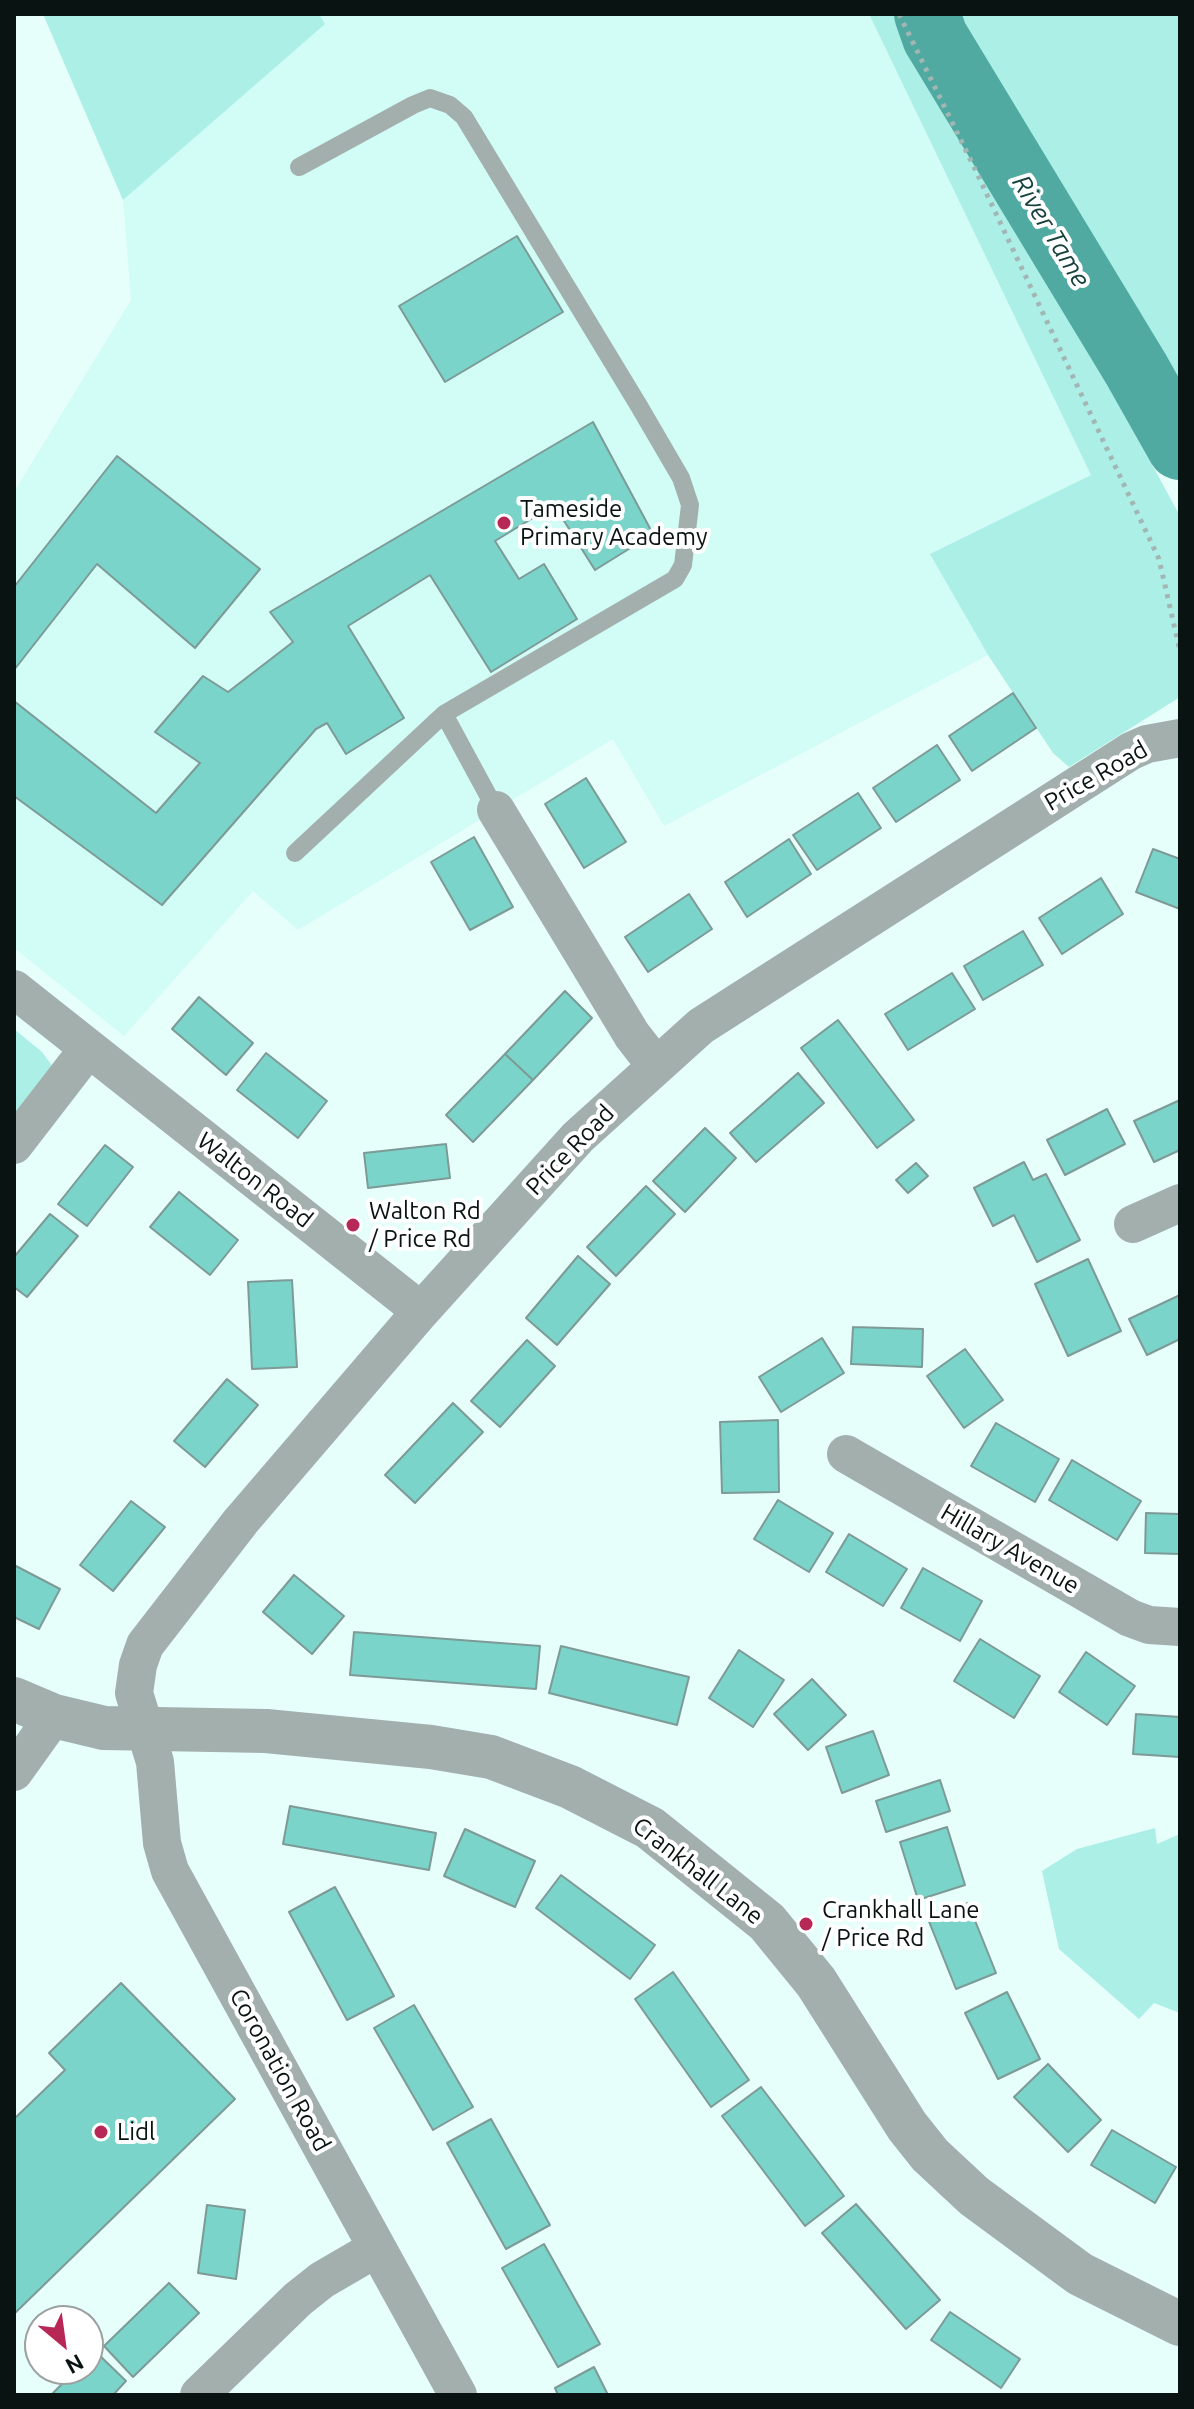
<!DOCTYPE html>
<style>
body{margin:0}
#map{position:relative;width:1194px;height:2409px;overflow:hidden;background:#e6fffb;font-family:Ubuntu,sans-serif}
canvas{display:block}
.frame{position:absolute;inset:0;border:16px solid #081312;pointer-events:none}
.north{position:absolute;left:24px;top:2305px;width:80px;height:80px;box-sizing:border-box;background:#fff;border:2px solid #9ca1a0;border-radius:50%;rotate:151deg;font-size:22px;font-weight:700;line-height:32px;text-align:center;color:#081312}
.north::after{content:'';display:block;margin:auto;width:28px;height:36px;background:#b72857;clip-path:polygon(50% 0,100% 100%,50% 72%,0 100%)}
</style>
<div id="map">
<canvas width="1194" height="2409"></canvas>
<div class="frame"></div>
<div class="north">N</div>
</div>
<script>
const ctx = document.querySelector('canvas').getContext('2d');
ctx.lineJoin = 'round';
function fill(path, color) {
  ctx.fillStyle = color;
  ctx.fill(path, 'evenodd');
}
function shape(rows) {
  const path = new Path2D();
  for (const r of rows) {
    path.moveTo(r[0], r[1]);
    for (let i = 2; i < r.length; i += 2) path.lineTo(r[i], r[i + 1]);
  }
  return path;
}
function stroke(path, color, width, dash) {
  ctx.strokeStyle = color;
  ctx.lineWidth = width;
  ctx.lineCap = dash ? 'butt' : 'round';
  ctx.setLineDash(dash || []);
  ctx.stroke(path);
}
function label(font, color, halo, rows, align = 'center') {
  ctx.font = font + ' Ubuntu,sans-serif';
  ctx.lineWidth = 8;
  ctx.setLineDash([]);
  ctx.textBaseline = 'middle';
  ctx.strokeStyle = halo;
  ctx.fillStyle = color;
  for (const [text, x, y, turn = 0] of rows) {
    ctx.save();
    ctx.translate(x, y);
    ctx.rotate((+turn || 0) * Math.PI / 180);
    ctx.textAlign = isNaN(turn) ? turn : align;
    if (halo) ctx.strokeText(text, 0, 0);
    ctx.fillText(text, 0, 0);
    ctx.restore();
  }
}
fill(shape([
 [320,14,869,14,1091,475,931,554,988,655,664,826,613,739,298,930,253,891,124,1036,14,948,14,492,131,300,123,200,324,24]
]), '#d2fcf6');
fill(shape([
 [43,14,319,14,325,24,123,200],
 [869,14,916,14,1036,252,1180,516,1180,697,1069,767,1053,753,988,655,930,554,1091,475],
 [956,14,1180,14,1180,421,1079,241],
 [14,1029,42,1052,53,1067,14,1130],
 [1155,1828,1157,1844,1180,1834,1180,2013,1154,2003,1139,2019,1059,1949,1042,1871,1077,1849]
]), '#abefe7');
stroke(shape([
 [927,14,935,37,1136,369,1180,447]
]), '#50aaa1', 66);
const building = shape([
 [517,236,563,312,445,382,399,306,517,236],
 [593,422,653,534,595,570,554,505,495,541,519,579,544,564,577,619,491,672,430,575,348,626,404,718,346,754,327,723,316,729,162,905,14,796,14,701,156,813,200,763,155,732,203,676,228,692,293,642,270,612,593,422],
 [117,456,260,569,195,648,97,564,14,670,14,587,117,456],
 [1013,693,1036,728,972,771,949,736,1013,693],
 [937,745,960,780,896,822,873,788,937,745],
 [586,778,626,842,584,868,545,804,586,778],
 [858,793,881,828,817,870,793,835,858,793],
 [474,837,513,907,470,930,431,862,474,837],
 [789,839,811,874,747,917,725,882,789,839],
 [1153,849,1180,859,1180,909,1136,892,1153,849],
 [1101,878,1123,914,1062,954,1039,918,1101,878],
 [689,894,712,929,648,972,625,937,689,894],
 [1023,931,1043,965,983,1000,964,966,1023,931],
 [952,973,975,1009,908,1050,885,1014,952,973],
 [565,991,592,1018,533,1080,505,1054,565,991],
 [199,997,253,1043,226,1075,172,1029,199,997],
 [838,1020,914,1120,877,1148,801,1048,838,1020],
 [266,1053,327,1101,298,1138,237,1090,266,1053],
 [505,1054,533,1080,473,1142,446,1115,505,1054],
 [798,1073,824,1103,756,1162,730,1133,798,1073],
 [1180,1100,1180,1150,1154,1162,1134,1121,1180,1100],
 [1107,1109,1125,1144,1065,1175,1047,1140,1107,1109],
 [705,1128,736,1158,685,1212,653,1181,705,1128],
 [446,1144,450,1178,368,1188,364,1153,446,1144],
 [105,1145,133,1167,87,1226,58,1204,105,1145],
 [1024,1162,1033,1180,1046,1174,1080,1240,1037,1262,1014,1215,993,1226,974,1188,1024,1162],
 [916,1163,928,1176,908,1193,896,1180,916,1163],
 [646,1186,675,1214,616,1276,587,1247,646,1186],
 [179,1192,238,1240,210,1275,150,1227,179,1192],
 [50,1214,78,1236,27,1297,14,1287,14,1257,50,1214],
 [578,1256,610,1284,557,1345,526,1318,578,1256],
 [1088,1259,1121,1331,1068,1356,1035,1284,1088,1259],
 [292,1280,297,1367,252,1369,248,1282,292,1280],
 [1180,1295,1180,1339,1147,1355,1129,1319,1180,1295],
 [853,1327,923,1329,922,1367,851,1364,853,1327],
 [822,1338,844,1373,781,1412,759,1377,822,1338],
 [527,1340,555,1366,500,1427,471,1401,527,1340],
 [965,1349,1003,1400,964,1428,927,1376,965,1349],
 [227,1379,258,1405,205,1467,174,1441,227,1379],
 [453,1403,483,1432,415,1503,385,1475,453,1403],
 [778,1420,779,1492,722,1493,720,1422,778,1420],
 [996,1423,1059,1459,1035,1502,971,1466,996,1423],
 [1072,1460,1141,1501,1117,1540,1049,1500,1072,1460],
 [778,1500,833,1533,809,1572,754,1539,778,1500],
 [131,1501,165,1527,113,1591,80,1565,131,1501],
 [1146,1513,1180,1514,1180,1554,1145,1553,1146,1513],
 [849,1534,907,1569,883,1606,826,1572,849,1534],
 [14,1565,60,1589,39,1629,14,1617,14,1565],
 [923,1568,982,1601,960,1641,901,1608,923,1568],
 [294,1575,344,1616,312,1654,263,1612,294,1575],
 [354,1632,540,1646,536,1689,350,1675,354,1632],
 [980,1639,1040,1676,1014,1718,954,1681,980,1639],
 [561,1646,689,1677,677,1725,549,1693,561,1646],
 [739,1650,784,1680,753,1727,709,1698,739,1650],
 [1086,1652,1135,1686,1107,1725,1059,1692,1086,1652],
 [812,1679,846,1715,808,1750,774,1714,812,1679],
 [1136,1714,1180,1717,1180,1757,1133,1754,1136,1714],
 [873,1731,889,1775,842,1793,826,1747,873,1731],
 [940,1780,950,1811,886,1832,876,1801,940,1780],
 [290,1806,436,1833,429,1870,283,1844,290,1806],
 [947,1827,965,1885,918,1900,900,1842,947,1827],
 [465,1829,535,1861,515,1907,444,1876,465,1829],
 [561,1875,655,1945,630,1979,536,1908,561,1875],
 [335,1887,394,1996,347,2020,289,1912,335,1887],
 [968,1903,996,1973,956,1989,928,1919,968,1903],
 [673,1972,749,2080,711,2107,635,1999,673,1972],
 [121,1983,235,2099,14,2314,14,2119,65,2070,49,2053,121,1983],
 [1007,1992,1040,2059,998,2079,965,2013,1007,1992],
 [414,2005,473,2107,433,2130,374,2028,414,2005],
 [1048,2064,1101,2120,1068,2152,1014,2097,1048,2064],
 [761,2087,844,2196,805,2226,722,2116,761,2087],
 [491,2119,550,2225,506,2249,447,2143,491,2119],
 [1112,2130,1176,2167,1155,2203,1091,2165,1112,2130],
 [856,2204,940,2300,906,2329,822,2233,856,2204],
 [207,2205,245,2210,236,2279,198,2273,207,2205],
 [544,2244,600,2344,558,2367,502,2268,544,2244],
 [169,2283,199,2313,133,2377,104,2346,169,2283],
 [950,2312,1020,2359,1001,2388,931,2340,950,2312],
 [95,2351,126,2381,113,2395,51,2395,77,2369,88,2369,88,2358,95,2351],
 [594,2367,608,2395,558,2395,555,2388,594,2367]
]);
fill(building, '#7ad4ca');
stroke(building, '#7d9a96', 2);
stroke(shape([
 [899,14,974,167,1159,559,1180,651]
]), '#a2b6b3', 5, [4, 6]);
stroke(shape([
 [299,167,413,105,430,98,450,105,464,117,639,406,681,478,690,505,683,565,675,579,444,714],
 [295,853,444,714,496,810]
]), '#a2afad', 18);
stroke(shape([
 [496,810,632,1035,656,1066],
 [14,989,421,1311],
 [14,1145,88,1049],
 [1133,1224,1180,1203],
 [846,1454,1130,1618,1149,1625,1180,1627],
 [14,1772,54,1716],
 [199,2395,298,2299,322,2280,377,2248],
 [458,2395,170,1871,162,1843,155,1762,134,1693,138,1665,145,1645,241,1521,421,1311,578,1137,701,1026,1131,751,1147,744,1180,738]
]), '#a2afad', 38);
stroke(shape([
 [14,1699,54,1716,104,1728,266,1731,431,1747,491,1757,570,1787,650,1828,767,1922,816,1982,907,2126,930,2155,974,2196,1080,2274,1180,2324]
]), '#a2afad', 44);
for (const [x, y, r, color] of [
 [504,523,8,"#b72857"],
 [353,1225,8,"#b72857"],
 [806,1924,8,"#b72857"],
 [101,2132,8,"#b72857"]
]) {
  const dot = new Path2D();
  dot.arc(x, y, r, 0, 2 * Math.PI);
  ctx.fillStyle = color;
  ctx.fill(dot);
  stroke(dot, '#fff', 3);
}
label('24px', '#081312', '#fff', [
 ["Tameside",520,509],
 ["Primary Academy",520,537],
 ["Walton Rd",369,1211],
 ["/ Price Rd",369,1239],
 ["Crankhall Lane",822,1910],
 ["/ Price Rd",822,1938],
 ["Lidl",117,2132]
], 'left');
label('24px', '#081312', '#fff', [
 ["Price Road",1096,776,-30],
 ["Price Road",570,1150,-46],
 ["Walton Road",255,1180,38],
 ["Hillary Avenue",1010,1549,30],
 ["Crankhall Lane",698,1871,38],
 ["Coronation Road",280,2070,61]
]);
label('italic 26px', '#17413d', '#fff', [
 ["River Tame",1051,231,59]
]);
</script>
